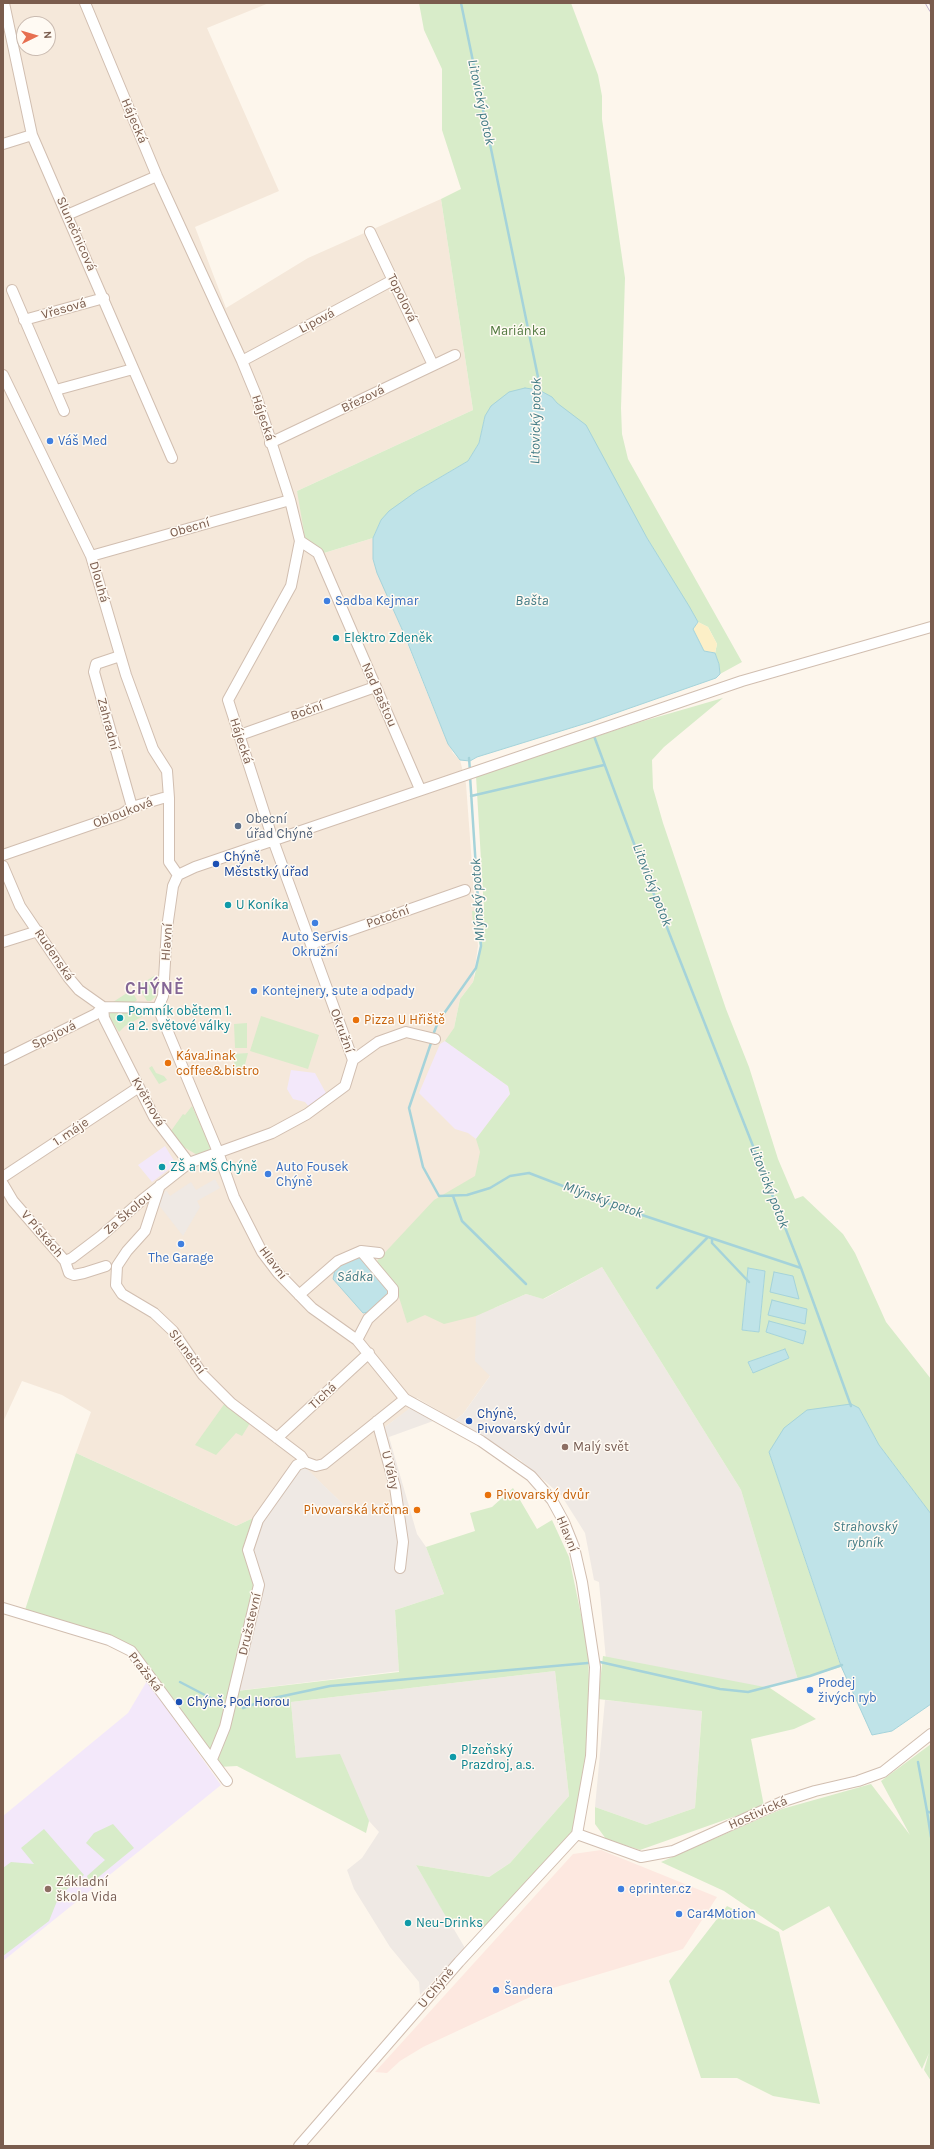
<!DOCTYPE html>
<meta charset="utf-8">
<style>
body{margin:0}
#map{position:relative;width:934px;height:2149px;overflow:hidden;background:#fdf6ec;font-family:Karla,sans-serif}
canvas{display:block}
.frame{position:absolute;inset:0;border:4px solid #7a5c4d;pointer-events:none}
.north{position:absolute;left:16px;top:16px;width:40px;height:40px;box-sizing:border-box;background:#fffaf3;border:1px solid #cabbb1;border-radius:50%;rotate:85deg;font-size:11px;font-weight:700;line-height:16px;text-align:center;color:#7a5c4d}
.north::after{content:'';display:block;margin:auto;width:14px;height:18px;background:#e76f51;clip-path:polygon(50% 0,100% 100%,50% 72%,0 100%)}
</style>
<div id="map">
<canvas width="934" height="2149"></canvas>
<div class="frame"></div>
<div class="north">N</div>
</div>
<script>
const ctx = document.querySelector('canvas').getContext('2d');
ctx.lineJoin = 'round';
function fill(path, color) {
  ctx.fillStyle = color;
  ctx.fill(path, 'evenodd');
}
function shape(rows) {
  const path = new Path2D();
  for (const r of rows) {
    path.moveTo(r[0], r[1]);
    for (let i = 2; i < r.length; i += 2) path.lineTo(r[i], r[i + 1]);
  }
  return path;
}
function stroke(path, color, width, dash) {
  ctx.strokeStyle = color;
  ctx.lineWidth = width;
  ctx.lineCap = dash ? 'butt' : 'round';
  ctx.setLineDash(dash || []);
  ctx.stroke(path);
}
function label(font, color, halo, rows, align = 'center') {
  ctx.font = font + ' Karla,sans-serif';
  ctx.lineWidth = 3;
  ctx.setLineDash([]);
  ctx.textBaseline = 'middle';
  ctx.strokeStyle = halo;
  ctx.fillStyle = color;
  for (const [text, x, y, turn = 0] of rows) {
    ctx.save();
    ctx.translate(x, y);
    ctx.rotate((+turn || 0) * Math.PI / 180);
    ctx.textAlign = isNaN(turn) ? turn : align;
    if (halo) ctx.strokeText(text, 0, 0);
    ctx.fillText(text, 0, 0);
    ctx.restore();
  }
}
fill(shape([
 [3,3,269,3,207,28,279,191,195,227,226,308,308,258,441,199,473,410,297,491,324,553,373,538,373,559,439,722,453,753,460,760,466,784,478,946,473,982,460,999,454,1028,508,1086,490,1376,463,1414,455,1420,417,1398,407,1411,377,1433,394,1502,347,1508,305,1468,266,1512,236,1526,76,1453,91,1412,62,1395,22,1381,3,1422],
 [24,24,48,24,48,48,24,48]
]), '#f5e8da');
fill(shape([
 [601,1850,717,1897,683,1949,543,1991,423,2047,400,2061,387,2073,375,2072,573,1854]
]), '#fde8e0');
fill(shape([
 [215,1179,220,1188,197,1201,200,1207,183,1236,158,1204,166,1190,170,1196,191,1182,196,1190],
 [602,1267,741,1490,798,1680,747,1691,606,1660,599,1582,594,1580,585,1533,561,1495,520,1460,455,1420,463,1414,490,1376,475,1361,476,1316,526,1294,544,1299],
 [410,1408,436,1420,389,1437,417,1534,426,1547,444,1594,395,1610,399,1671,236,1691,250,1549,266,1512,298,1469,306,1468,347,1508,393,1502,377,1433],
 [555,1671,569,1796,510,1863,489,1877,416,1865,465,1948,420,1995,419,1982,390,1947,354,1889,347,1870,362,1858,379,1832,369,1821,296,1758,291,1702],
 [605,1700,702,1710,695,1808,646,1825,595,1807]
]), '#efe9e4');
fill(shape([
 [445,1041,508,1086,510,1094,476,1139,468,1133,455,1129,419,1093,440,1044],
 [291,1070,315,1073,327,1095,310,1108,305,1102,293,1099,287,1089],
 [165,1146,176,1164,152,1182,138,1165],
 [147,1681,221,1785,3,1961,3,1816,128,1713]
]), '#f3e8fa');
fill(shape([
 [419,3,571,3,598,75,602,96,602,119,625,278,621,408,622,434,628,459,742,662,720,674,719,664,715,653,717,644,708,627,698,622,647,538,557,403,539,390,526,389,485,416,479,443,468,461,417,491,381,520,373,538,324,553,305,538,297,491,473,410,441,199,461,189,442,130,442,69,424,30],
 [723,698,664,747,652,760,653,788,663,823,726,1009,749,1067,778,1159,795,1199,803,1196,843,1234,855,1253,886,1322,931,1379,931,1514,879,1445,859,1408,769,1452,841,1667,798,1680,741,1490,602,1267,543,1299,526,1294,476,1316,444,1324,425,1315,407,1323,398,1294,377,1261,434,1200,475,1176,480,1152,476,1139,510,1094,508,1086,445,1041,454,1028,460,999,473,982,481,949,473,923,472,911,484,910,476,776,640,722],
 [748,1268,765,1271,759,1332,742,1330],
 [769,1322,805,1331,803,1343,766,1332],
 [785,1349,789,1358,752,1372,748,1362],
 [154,976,160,989,157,995,151,1001,147,1001,138,986],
 [130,991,132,991,137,1000,132,1004,110,1004],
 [132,1012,154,1014,145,1015,125,1026,119,1032,112,1021,108,1021,107,1013],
 [261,1016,319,1035,308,1069,250,1051],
 [247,1023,247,1048,235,1048,234,1024],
 [248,1053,242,1076,236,1076,233,1054],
 [152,1066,156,1073,164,1076,167,1080,159,1084,149,1068],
 [192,1106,211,1148,199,1156,182,1146,171,1131,183,1114,185,1115],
 [225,1403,250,1423,242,1436,236,1433,216,1455,195,1445],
 [76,1453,236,1526,266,1512,250,1549,264,1586,237,1691,399,1672,395,1610,444,1594,426,1547,475,1531,470,1513,492,1507,513,1488,537,1529,552,1520,569,1557,588,1648,589,1683,586,1757,574,1832,485,1927,449,1922,416,1865,489,1877,510,1863,569,1796,555,1671,291,1702,296,1758,340,1754,369,1821,366,1833,237,1766,218,1767,131,1651,24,1613],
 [603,1656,770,1688,816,1719,794,1729,751,1739,764,1806,640,1850,606,1839,595,1824,595,1807,646,1825,695,1808,702,1711,598,1699],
 [931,1744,931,2081,924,2070,929,2053,922,2069,829,1906,783,1931,724,1891,661,1862,782,1809,871,1784,910,1835,881,1781],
 [113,1824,134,1848,90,1884,87,1876,105,1860,86,1843,94,1833],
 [44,1829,84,1875,59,1896,49,1921,3,1956,3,1868,11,1862,34,1864,21,1848],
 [727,1906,779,1932,820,2104,773,2096,737,2078,701,2078,669,1981]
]), '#d8ecc9');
fill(shape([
 [698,622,708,627,717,644,715,653,704,651,693,629]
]), '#fcefc7');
const water = shape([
 [525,388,539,390,552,397,557,403,586,425,647,538,689,606,698,622,693,629,704,651,715,653,719,664,720,674,716,678,590,722,477,757,470,761,460,760,448,744,405,636,377,573,373,559,373,538,381,520,389,511,417,491,468,461,479,443,485,416,491,406,509,392,525,388],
 [357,1256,363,1259,388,1291,387,1298,369,1312,363,1313,333,1279,335,1270,350,1258,357,1256],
 [748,1268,765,1271,759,1332,742,1330,748,1268],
 [774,1272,793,1276,799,1299,770,1292,774,1272],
 [772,1300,807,1309,805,1324,768,1315,772,1300],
 [769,1321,806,1331,803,1344,766,1332,769,1321],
 [785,1349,789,1358,753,1373,748,1362,785,1349],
 [851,1404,859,1408,879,1445,931,1514,931,1704,892,1731,872,1735,841,1666,769,1452,784,1428,807,1410,851,1404]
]);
fill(water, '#bfe3e8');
stroke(water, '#a5d3da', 1);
stroke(shape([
 [461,3,539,382,538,393],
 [594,736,633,841,801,1268,851,1406],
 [469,758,470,771],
 [471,796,604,765],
 [433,1035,438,1022,476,968,481,946,470,776],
 [432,1040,409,1108,423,1167,439,1196,467,1195,490,1188,510,1176,529,1173,615,1206,801,1268],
 [453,1196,462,1221,526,1284],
 [712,1240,712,1243,749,1282],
 [657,1288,707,1238],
 [600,1662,720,1689,748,1692,810,1676,842,1665],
 [180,1682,224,1705],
 [243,1708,269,1699,330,1686,588,1663],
 [918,1762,927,1811,931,1813],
 [927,1811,931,1837]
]), '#a5d3da', 2.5);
const minor = shape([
 [4,3,32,135,172,458],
 [85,3,157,176,242,361,256,395,290,500,300,541,291,586,228,700,273,840,353,1060,345,1086,307,1114,272,1133,189,1163,154,1117,104,1018,103,1007],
 [3,144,32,135],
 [67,215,157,176],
 [370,232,433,365],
 [12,290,64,411],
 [24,320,104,298],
 [242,361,393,280],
 [3,375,91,556,126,675,153,749,167,771,169,798],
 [56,390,133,369],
 [270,443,455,355],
 [300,541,318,553,420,789],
 [91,556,290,500],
 [120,656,96,664,94,672,132,807],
 [240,735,375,687],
 [3,855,122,814,132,807,163,798,169,798,169,862,178,875],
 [3,866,20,906,68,977,79,990,103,1007,158,1008],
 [3,942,38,931],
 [311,944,465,890],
 [158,1008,218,1152,234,1197,262,1252,278,1273,312,1308,357,1340,405,1399,481,1441,531,1476,552,1500,564,1522,574,1547,582,1582,595,1667,591,1756,577,1834],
 [158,1008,163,996,167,928,173,886,178,875,195,867,742,681,931,627],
 [3,1060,96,1014,103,1007],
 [353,1060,378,1042,406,1032,435,1039],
 [3,1177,139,1087],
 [3,1184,13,1201,65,1261,69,1273,74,1275,84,1273,106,1266],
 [160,1185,145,1231,127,1251,117,1266,116,1285,122,1294,154,1313,173,1331,203,1375,231,1403,301,1456,305,1462],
 [65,1261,72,1258,101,1236,142,1200,189,1163],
 [299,1295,338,1261,361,1251,379,1253],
 [357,1340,368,1319,393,1296,393,1289,361,1251],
 [377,1421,395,1487,403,1542,400,1568],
 [277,1438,369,1353],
 [3,1608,109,1640,131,1651,227,1781],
 [212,1759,225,1727,259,1585,248,1550,258,1520,297,1465,305,1462,316,1466,324,1464,405,1399],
 [577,1834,641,1857,673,1851,784,1801,815,1791,858,1781,883,1772,931,1734],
 [299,2146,459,1962,577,1834]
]);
stroke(minor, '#d1beb0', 12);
stroke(minor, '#fff', 10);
const rail = shape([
 [927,3,931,10]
]);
stroke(rail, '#b9a8c9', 4);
stroke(rail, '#fffaf3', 2.5, [8]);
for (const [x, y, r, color] of [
 [50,441,4,"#3f7fe0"],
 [327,601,4,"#3f7fe0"],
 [336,638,4,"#0f9aa8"],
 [238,826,4,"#5c6f8a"],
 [216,864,4,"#1a4fb4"],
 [228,905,4,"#0f9aa8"],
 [315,923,4,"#3f7fe0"],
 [254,991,4,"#3f7fe0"],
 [120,1018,4,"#0f9aa8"],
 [356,1020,4,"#e8710a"],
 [168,1063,4,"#e8710a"],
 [162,1167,4,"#0f9aa8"],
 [268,1174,4,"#3f7fe0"],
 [181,1244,4,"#3f7fe0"],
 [469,1421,4,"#1a4fb4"],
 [565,1447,4,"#8d6e63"],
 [488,1495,4,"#e8710a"],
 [417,1510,4,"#e8710a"],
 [810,1690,4,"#3f7fe0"],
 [179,1702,4,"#1a4fb4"],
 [453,1757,4,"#0f9aa8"],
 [48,1889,4,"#8d6e63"],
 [621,1889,4,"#3f7fe0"],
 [679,1914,4,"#3f7fe0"],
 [408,1923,4,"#0f9aa8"],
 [496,1990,4,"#3f7fe0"]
]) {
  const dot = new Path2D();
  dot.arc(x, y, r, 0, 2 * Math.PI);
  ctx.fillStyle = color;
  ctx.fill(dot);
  stroke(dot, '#fffaf3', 1.5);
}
label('13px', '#7a5c4d', '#fffaf3', [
 ["Hájecká",134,121,67],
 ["Slunečnicová",76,234,66],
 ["Topolová",402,298,64],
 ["Vřesová",64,309,-16],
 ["Lipová",317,321,-28],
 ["Březová",363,399,-26],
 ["Hájecká",263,418,72],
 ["Obecní",190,528,-16],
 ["Dlouhá",99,582,74],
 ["Nad Baštou",379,695,66],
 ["Boční",307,711,-19],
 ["Zahradní",108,724,75],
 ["Hájecká",241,741,72],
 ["Oblouková",123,813,-21],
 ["Potoční",388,917,-19],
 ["Hlavní",167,942,-86],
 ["Rudenská",54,955,56],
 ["Okružní",342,1031,70],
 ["Spojová",54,1035,-26],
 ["Květnová",148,1102,60],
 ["1. máje",71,1132,-34],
 ["Za Školou",128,1213,-41],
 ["V Pískách",42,1234,49],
 ["Hlavní",273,1263,53],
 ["Sluneční",187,1352,53],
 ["Tichá",323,1396,-43],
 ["U Váhy",390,1470,76],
 ["Hlavní",567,1534,68],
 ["Družstevní",250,1624,-77],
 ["Pražská",145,1672,52],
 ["Hostivická",758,1813,-24],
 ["U Chýně",436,1988,-50]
]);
label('13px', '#537a41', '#fffaf3', [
 ["Mariánka",518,331]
]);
label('13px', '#366cbe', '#fffaf3', [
 ["Váš Med",58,441],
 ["Sadba Kejmar",335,601],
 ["Auto Servis",315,937,"center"],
 ["Okružní",315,952,"center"],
 ["Kontejnery, sute a odpady",262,991],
 ["Auto Fousek",276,1167],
 ["Chýně",276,1182],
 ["The Garage",181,1258,"center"],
 ["Prodej",818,1683],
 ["živých ryb",818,1698],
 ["eprinter.cz",629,1889],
 ["Car4Motion",687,1914],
 ["Šandera",504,1990]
], 'left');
label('13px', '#0d838f', '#fffaf3', [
 ["Elektro Zdeněk",344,638],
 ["U Koníka",236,905],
 ["Pomník obětem 1.",128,1011],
 ["a 2. světové války",128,1026],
 ["ZŠ a MŠ Chýně",170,1167],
 ["Plzeňský",461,1750],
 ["Prazdroj, a.s.",461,1765],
 ["Neu-Drinks",416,1923]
], 'left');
label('13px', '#4e5e75', '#fffaf3', [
 ["Obecní",246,819],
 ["úřad Chýně",246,834]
], 'left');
label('13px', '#164399', '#fffaf3', [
 ["Chýně,",224,857],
 ["Měststký úřad",224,872],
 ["Chýně,",477,1414],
 ["Pivovarský dvůr",477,1429],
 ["Chýně, Pod Horou",187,1702]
], 'left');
label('13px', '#c56008', '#fffaf3', [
 ["Pizza U Hřiště",364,1020],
 ["KávaJinak",176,1056],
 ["coffee&bistro",176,1071],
 ["Pivovarský dvůr",496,1495],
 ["Pivovarská krčma",409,1510,"right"]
], 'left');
label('13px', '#785e54', '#fffaf3', [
 ["Malý svět",573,1447],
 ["Základní",56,1882],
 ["škola Vida",56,1897]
], 'left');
label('italic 14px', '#437c86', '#fffaf3', [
 ["Litovický potok",481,102,78],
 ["Litovický potok",536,421,-89],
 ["Bašta",532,601],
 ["Litovický potok",652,885,69],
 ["Mlýnský potok",478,900,-93],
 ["Litovický potok",769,1187,69],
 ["Mlýnský potok",603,1200,20],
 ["Sádka",355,1277],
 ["Strahovský",865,1527],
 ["rybník",865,1543]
]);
ctx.letterSpacing = '1px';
label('bold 17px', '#846695', '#fffaf3', [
 ["CHÝNĚ",155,989]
]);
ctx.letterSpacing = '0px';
</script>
